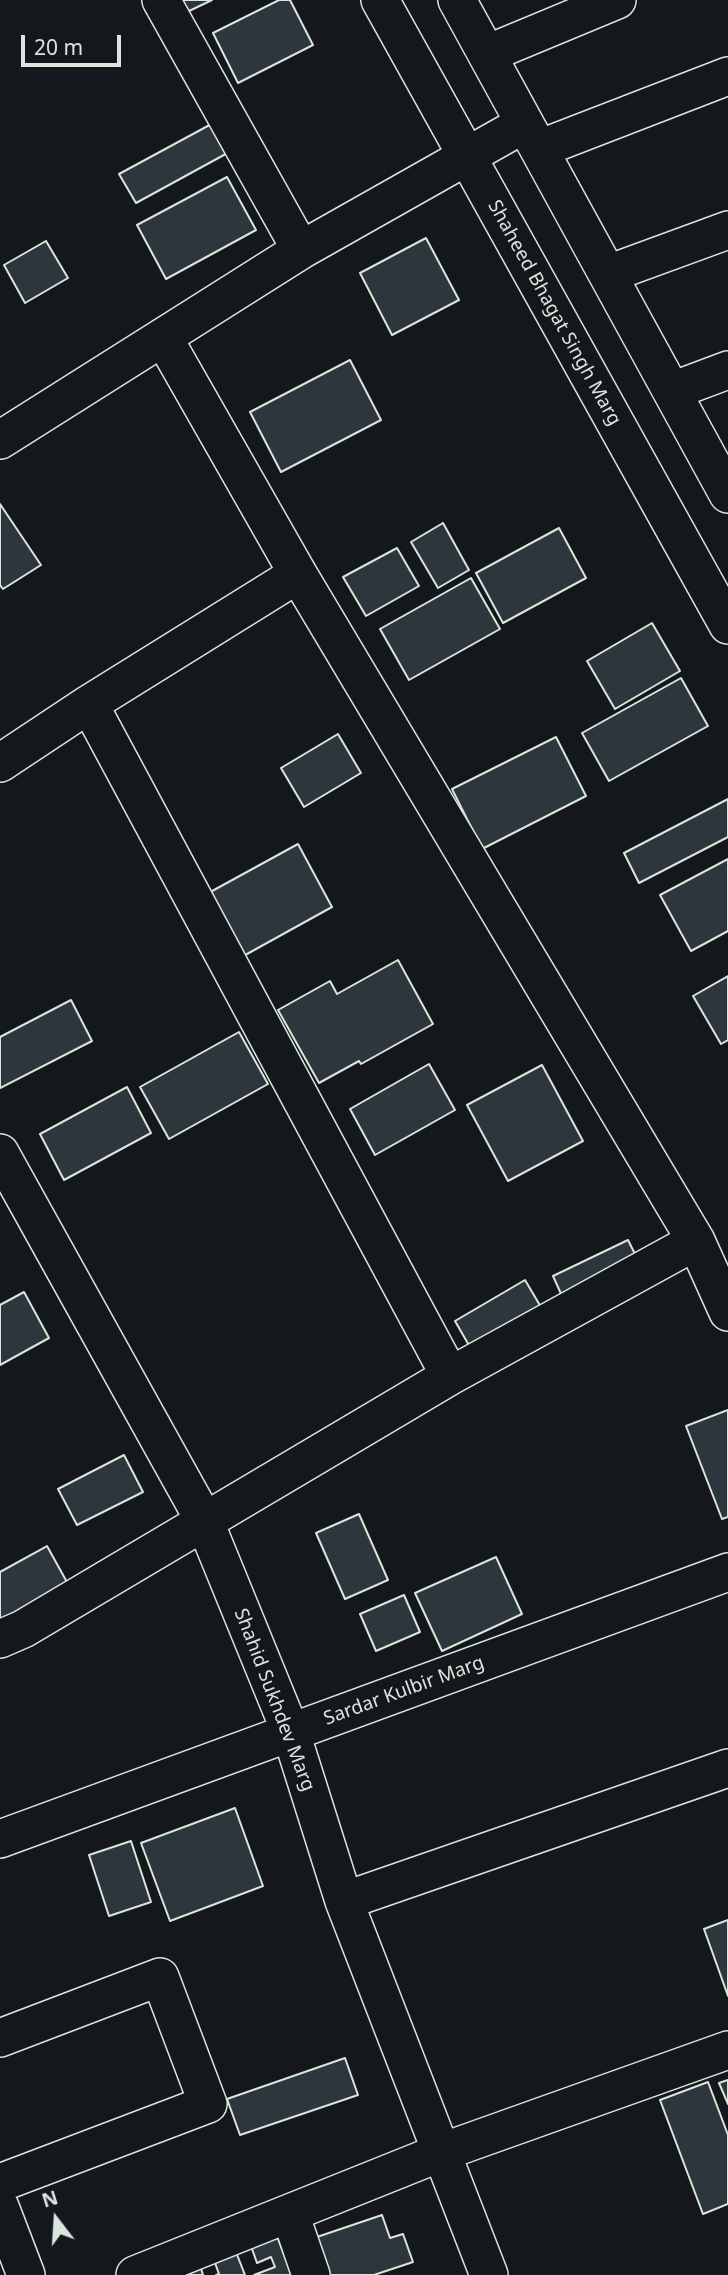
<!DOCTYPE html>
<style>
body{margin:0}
#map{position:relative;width:728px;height:2275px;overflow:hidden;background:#14181c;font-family:"Noto Sans",sans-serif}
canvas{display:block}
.north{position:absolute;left:21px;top:2184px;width:70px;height:70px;-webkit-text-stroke:5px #14181c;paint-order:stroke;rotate:343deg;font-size:19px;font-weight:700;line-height:28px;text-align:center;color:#d8e6dc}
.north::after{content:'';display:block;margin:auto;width:24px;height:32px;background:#d8e6dc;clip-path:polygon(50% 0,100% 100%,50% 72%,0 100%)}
.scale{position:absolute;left:21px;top:35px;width:100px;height:32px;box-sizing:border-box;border:4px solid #d8e6dc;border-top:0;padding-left:9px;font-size:21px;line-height:24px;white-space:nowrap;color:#d8e6dc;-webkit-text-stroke:5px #14181c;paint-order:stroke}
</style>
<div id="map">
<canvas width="728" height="2275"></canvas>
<div class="north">N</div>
<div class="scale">20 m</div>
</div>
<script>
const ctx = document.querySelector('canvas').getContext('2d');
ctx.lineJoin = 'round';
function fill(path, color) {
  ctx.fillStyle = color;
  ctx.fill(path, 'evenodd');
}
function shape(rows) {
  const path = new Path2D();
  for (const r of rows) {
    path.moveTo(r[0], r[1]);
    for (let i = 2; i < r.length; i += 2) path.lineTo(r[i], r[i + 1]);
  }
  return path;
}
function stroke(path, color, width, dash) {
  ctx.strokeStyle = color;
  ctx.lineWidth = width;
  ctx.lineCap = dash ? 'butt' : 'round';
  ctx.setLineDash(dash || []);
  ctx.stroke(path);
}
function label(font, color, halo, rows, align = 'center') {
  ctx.font = font + ' "Noto Sans",sans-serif';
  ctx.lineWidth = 5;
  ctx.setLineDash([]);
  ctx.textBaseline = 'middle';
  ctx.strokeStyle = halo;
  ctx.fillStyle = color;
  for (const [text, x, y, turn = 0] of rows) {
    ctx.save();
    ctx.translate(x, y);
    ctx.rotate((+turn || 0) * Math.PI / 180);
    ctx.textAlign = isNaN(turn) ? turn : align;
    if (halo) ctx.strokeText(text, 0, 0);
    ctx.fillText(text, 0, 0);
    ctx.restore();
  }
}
const building = shape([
 [181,0,212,0,187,12,181,0],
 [279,0,290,0,313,45,238,83,213,33,279,0],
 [217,121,233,150,136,203,119,174,217,121],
 [227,177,256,230,166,279,137,225,227,177],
 [426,238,459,300,392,335,360,273,426,238],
 [46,241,68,278,25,303,4,265,46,241],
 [350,360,381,420,281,472,250,412,350,360],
 [0,504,41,565,3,589,0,585,0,504],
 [443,523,469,570,438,588,411,542,443,523],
 [559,528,586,578,503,623,476,573,559,528],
 [397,548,419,586,366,616,343,577,397,548],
 [471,578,500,629,409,680,380,629,471,578],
 [652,623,680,671,615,709,587,661,652,623],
 [681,678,708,726,609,781,582,733,681,678],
 [338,734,361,773,304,807,281,768,338,734],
 [556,737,586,796,482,849,452,789,556,737],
 [728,799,728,837,639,883,624,853,728,799],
 [298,844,332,907,238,959,203,896,298,844],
 [728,859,728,931,691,951,660,895,728,859],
 [398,960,433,1024,361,1064,359,1061,319,1083,278,1010,330,981,337,994,398,960],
 [728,976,728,1040,721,1044,693,996,728,976],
 [71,1000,92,1041,0,1088,0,1037,71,1000],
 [239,1032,268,1084,169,1139,140,1087,239,1032],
 [429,1064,455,1110,375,1155,350,1109,429,1064],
 [542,1065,583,1141,508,1181,467,1105,542,1065],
 [127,1087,151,1133,64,1180,40,1134,127,1087],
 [628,1240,643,1270,567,1307,553,1276,628,1240],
 [525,1280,548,1319,478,1361,455,1321,525,1280],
 [24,1292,49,1338,0,1365,0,1305,24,1292],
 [728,1410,728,1517,722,1519,686,1426,728,1410],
 [124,1455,143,1492,77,1525,58,1489,124,1455],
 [359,1514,388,1580,345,1599,316,1533,359,1514],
 [47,1546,73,1593,0,1634,0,1572,47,1546],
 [496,1557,522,1614,442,1651,415,1593,496,1557],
 [404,1595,420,1632,376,1651,360,1614,404,1595],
 [235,1808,263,1886,170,1921,141,1843,235,1808],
 [131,1841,151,1902,109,1916,89,1855,131,1841],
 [728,1920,728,1996,704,1929,728,1920],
 [345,2058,358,2095,240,2135,227,2099,345,2058],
 [728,2080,728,2104,719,2083,728,2080],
 [708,2082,728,2135,728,2204,703,2214,660,2100,708,2082],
 [382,2215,390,2238,403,2234,413,2262,374,2275,327,2275,314,2238,382,2215],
 [277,2236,289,2268,297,2275,254,2275,275,2267,271,2257,257,2263,251,2246,277,2236],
 [236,2252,245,2275,216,2275,219,2274,214,2260,236,2252],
 [200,2265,203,2275,174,2275,200,2265]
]);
fill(building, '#2c363c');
stroke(building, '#d8e6dc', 2);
const minor = shape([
 [161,0,301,250],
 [380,0,728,625],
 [457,0,728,494],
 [487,54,617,0],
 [539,149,728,76],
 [608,274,728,230],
 [163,337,298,574,696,1241,728,1312],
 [672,391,728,370],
 [0,440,301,250,524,124],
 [89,704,450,1376],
 [0,763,89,704,298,574],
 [0,1153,204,1520,291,1733,344,1901,489,2275],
 [0,1639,23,1629,450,1376,696,1241],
 [0,1839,728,1572],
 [344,1901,728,1768],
 [0,2038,160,1977,208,2104,0,2183],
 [0,2207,26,2275],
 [290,2214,311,2275],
 [135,2275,442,2152,728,2050]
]);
stroke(minor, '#d8e6dc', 40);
stroke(minor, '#14181c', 37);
label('19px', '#d8e6dc', '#14181c', [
 ["Shaheed Bhagat Singh Marg",554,313,61],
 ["Sardar Kulbir Marg",404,1691,-20],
 ["Shahid Sukhdev Marg",274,1700,69]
]);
</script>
